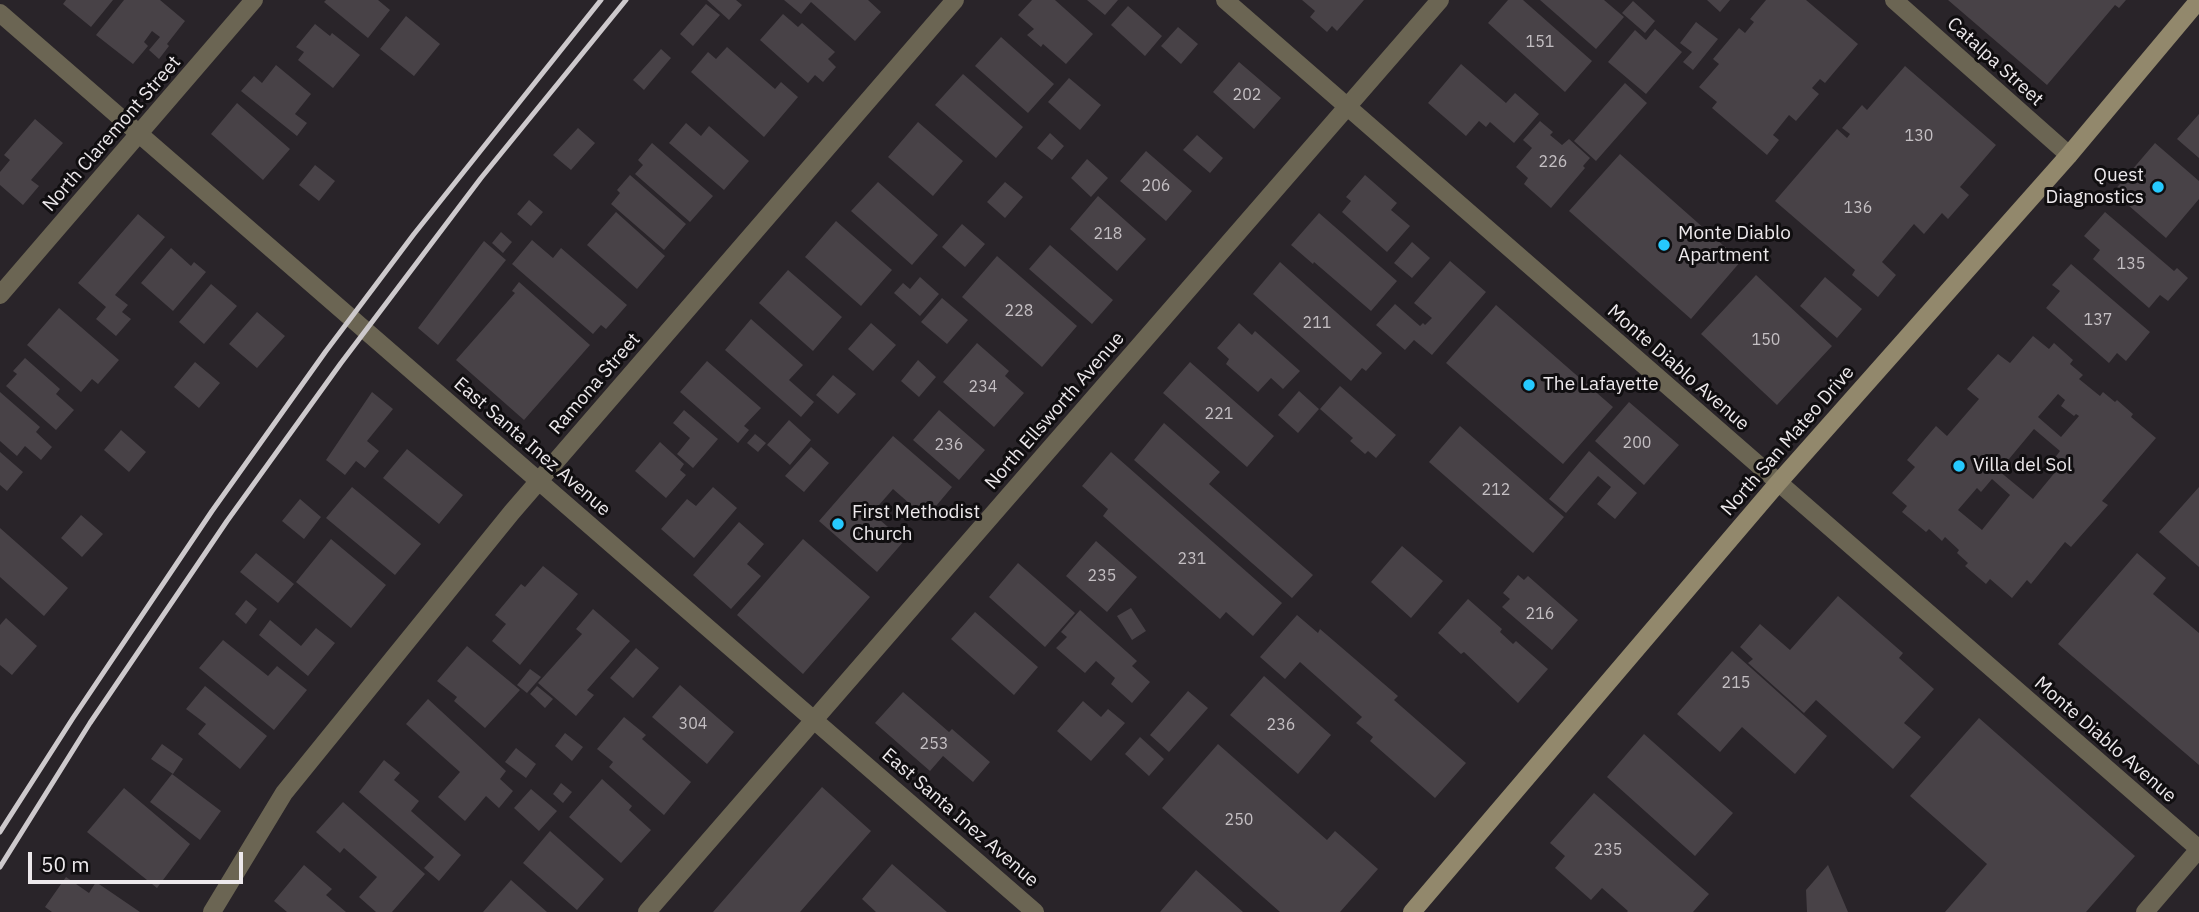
<!DOCTYPE html>
<style>
body{margin:0}
#map{position:relative;width:2199px;height:912px;overflow:hidden;background:#292429;font-family:"IBM Plex Sans",sans-serif}
canvas{display:block}
.scale{position:absolute;left:28px;top:852px;width:215px;height:32px;box-sizing:border-box;border:4px solid #ede9ec;border-top:0;padding-left:9px;font-size:21px;line-height:24px;white-space:nowrap;color:#ede9ec;-webkit-text-stroke:5px #100e10;paint-order:stroke}
</style>
<div id="map">
<canvas width="2199" height="912"></canvas>
<div class="scale">50 m</div>
</div>
<script>
const ctx = document.querySelector('canvas').getContext('2d');
ctx.lineJoin = 'round';
function fill(path, color) {
  ctx.fillStyle = color;
  ctx.fill(path, 'evenodd');
}
function shape(rows) {
  const path = new Path2D();
  for (const r of rows) {
    path.moveTo(r[0], r[1]);
    for (let i = 2; i < r.length; i += 2) path.lineTo(r[i], r[i + 1]);
  }
  return path;
}
function stroke(path, color, width, dash) {
  ctx.strokeStyle = color;
  ctx.lineWidth = width;
  ctx.lineCap = dash ? 'butt' : 'round';
  ctx.setLineDash(dash || []);
  ctx.stroke(path);
}
function label(font, color, halo, rows, align = 'center') {
  ctx.font = font + ' "IBM Plex Sans",sans-serif';
  ctx.lineWidth = 6;
  ctx.setLineDash([]);
  ctx.textBaseline = 'middle';
  ctx.strokeStyle = halo;
  ctx.fillStyle = color;
  for (const [text, x, y, turn = 0] of rows) {
    ctx.save();
    ctx.translate(x, y);
    ctx.rotate((+turn || 0) * Math.PI / 180);
    ctx.textAlign = isNaN(turn) ? turn : align;
    if (halo) ctx.strokeText(text, 0, 0);
    ctx.fillText(text, 0, 0);
    ctx.restore();
  }
}
fill(shape([
 [66,0,113,0,91,27,63,4],
 [124,0,160,0,185,21,167,44,169,46,159,59,149,50,160,37,152,31,144,42,148,46,133,64,96,35],
 [326,0,378,0,390,10,368,38,324,2],
 [707,0,736,0,742,5,729,20],
 [784,0,868,0,881,12,855,41,811,2,801,14],
 [1032,0,1055,0,1093,34,1066,64,1043,44,1041,47,1027,35,1034,29,1018,15],
 [1087,0,1118,0,1105,15],
 [1302,0,1364,0,1337,31,1332,26,1327,32,1310,17,1315,11],
 [1508,0,1523,0,1592,61,1565,92,1488,23],
 [1540,0,1604,0,1624,17,1596,49],
 [1707,0,1730,0,1720,12],
 [1766,0,1806,0,1858,44,1825,83,1820,79,1812,88,1819,94,1796,121,1789,115,1773,135,1779,140,1767,155,1712,108,1717,102,1699,87,1719,64,1713,59,1739,28,1745,33,1754,22,1750,19],
 [1948,0,2126,0,2119,8,2115,5,2047,85],
 [1633,1,1655,21,1645,33,1622,13],
 [706,4,720,15,693,46,680,34],
 [1128,6,1162,36,1145,56,1111,25],
 [783,14,798,27,802,23,835,52,828,59,836,67,823,82,815,75,808,83,760,40],
 [406,16,440,44,414,76,380,49],
 [1696,22,1718,39,1693,70,1683,62,1692,52,1680,43],
 [315,24,330,36,332,33,360,55,333,88,298,60,304,52,296,47],
 [1178,27,1198,44,1181,64,1161,46],
 [1655,29,1682,52,1646,94,1608,62,1635,30,1646,40],
 [1001,37,1054,84,1028,113,975,66],
 [727,47,775,89,781,82,798,97,764,137,691,72,708,52,716,59],
 [661,49,671,58,644,90,633,80],
 [1239,62,1281,98,1254,129,1213,92],
 [1461,64,1506,103,1515,93,1539,114,1514,143,1490,122,1486,127,1479,121,1466,136,1428,103],
 [276,65,311,94,295,114,307,123,297,136,241,91,254,76,262,83],
 [1905,66,1996,145,1960,187,1969,195,1948,219,1942,213,1924,234,1914,224,1882,262,1896,275,1878,297,1852,275,1855,270,1775,201,1837,129,1847,138,1850,134,1842,128,1862,105,1867,110],
 [963,74,1023,127,996,158,935,105],
 [1069,78,1101,105,1080,130,1048,102],
 [1625,83,1647,103,1596,161,1574,141],
 [237,103,290,149,263,180,211,134],
 [2199,114,2199,158,2177,139],
 [35,119,63,143,31,180,39,186,23,205,0,185,0,172,10,160,4,155],
 [1540,121,1553,132,1550,135,1562,145,1569,139,1590,158,1583,166,1585,168,1551,208,1524,184,1528,178,1516,167,1532,148,1523,140],
 [918,122,963,161,933,196,888,157],
 [686,123,701,136,709,126,749,161,724,190,669,143],
 [578,128,595,143,571,170,553,155],
 [1050,133,1064,146,1052,160,1037,148],
 [1197,135,1223,158,1210,173,1183,150],
 [652,143,713,196,690,222,635,174,643,165,638,160],
 [2155,143,2199,181,2199,199,2166,238,2113,192],
 [1146,151,1192,191,1166,221,1120,181],
 [1620,154,1741,261,1691,319,1569,211],
 [1087,159,1108,178,1091,197,1071,178],
 [315,165,335,181,319,201,299,185],
 [630,175,686,224,664,250,611,204,620,193,617,190],
 [1365,175,1397,203,1391,210,1410,226,1387,252,1342,212,1351,201,1346,197],
 [878,182,938,235,912,265,851,211],
 [1005,182,1023,197,1005,218,987,202],
 [1098,196,1146,239,1117,271,1070,229],
 [529,200,543,212,531,226,517,214],
 [616,212,665,256,637,289,587,245],
 [2105,212,2174,271,2177,268,2188,278,2168,301,2160,295,2149,308,2093,259,2100,250,2084,236],
 [1319,213,1397,281,1371,311,1314,262,1313,264,1291,245],
 [138,214,165,237,115,295,128,305,122,312,131,319,116,336,96,319,106,307,78,283],
 [836,221,892,270,861,306,805,257],
 [962,224,985,244,965,267,942,247],
 [501,232,512,242,503,253,492,243],
 [532,240,553,258,561,248,627,305,606,329,601,325,593,334,512,264],
 [484,241,506,260,438,345,418,328],
 [1412,242,1430,258,1412,278,1394,263],
 [1050,245,1113,300,1092,324,1029,269],
 [171,248,191,266,194,262,206,272,173,311,141,283],
 [997,256,1077,326,1042,367,962,297],
 [1450,261,1486,292,1432,355,1414,340,1405,350,1376,325,1395,304,1420,326,1423,323,1425,325,1432,318,1414,303],
 [1280,262,1382,353,1366,371,1362,368,1351,381,1253,294],
 [2071,264,2150,332,2126,361,2117,353,2109,363,2046,308,2060,291,2052,285],
 [788,270,842,317,813,351,759,303],
 [1756,275,1832,346,1777,405,1701,334],
 [920,277,939,294,920,316,894,293,903,283,910,289],
 [1825,277,1862,309,1837,338,1800,306],
 [519,282,590,345,524,420,456,360,515,293,512,291],
 [211,284,237,306,204,344,179,322],
 [942,298,968,320,947,344,921,322],
 [1496,305,1613,407,1563,464,1446,363],
 [59,308,119,360,98,384,92,379,81,392,27,345],
 [257,312,285,336,257,368,229,344],
 [751,319,803,365,789,380,814,402,801,417,725,350],
 [871,323,896,345,873,371,848,349],
 [1239,323,1252,335,1255,331,1300,371,1283,389,1271,378,1258,392,1226,364,1229,359,1217,348],
 [2033,336,2049,349,2054,343,2073,360,2070,364,2083,375,2079,379,2100,396,2103,392,2115,402,2117,400,2133,414,2131,417,2156,438,2102,501,2108,505,2071,547,2065,542,2031,584,2027,580,2012,598,1990,579,1986,584,1965,566,1968,563,1957,553,1959,550,1945,537,1942,541,1929,529,1926,532,1902,512,1907,506,1892,493,1915,467,1907,460,1936,426,1947,436,1979,399,1967,389,1998,354,2010,363],
 [2058,394,2065,400,2061,406,2074,416,2076,414,2079,416,2061,437,2038,417],
 [2034,429,2060,451,2054,459,2061,465,2033,499,1999,471],
 [1992,479,2010,495,1982,530,1958,510,1977,488,1981,492],
 [977,343,1009,371,1005,376,1024,393,994,427,943,382],
 [25,358,60,389,56,394,74,410,56,430,6,386,17,374,13,371],
 [918,360,936,377,919,397,901,381],
 [707,361,761,408,744,426,749,430,738,443,680,392],
 [195,362,220,383,199,408,174,387],
 [1190,362,1274,436,1247,467,1163,393],
 [833,375,856,394,838,414,816,395],
 [1340,386,1396,435,1376,458,1368,451,1365,454,1350,441,1353,438,1320,409],
 [1299,391,1319,409,1298,433,1278,415],
 [0,392,40,427,36,432,52,447,41,460,25,446,17,456,0,441],
 [372,392,393,409,367,441,379,451,365,468,356,461,345,475,326,460],
 [1629,402,1679,445,1644,485,1595,441],
 [684,410,718,439,693,468,677,454,690,438,673,423],
 [939,410,985,450,959,480,913,440],
 [789,420,811,440,790,465,767,445],
 [1164,423,1220,472,1209,484,1313,575,1292,598,1134,460],
 [1460,426,1564,517,1533,553,1429,462],
 [121,430,146,452,129,472,104,450],
 [755,434,766,443,758,452,747,443],
 [893,436,952,487,926,518,893,489,872,513,904,541,877,572,819,521],
 [660,442,684,464,680,470,686,475,666,498,635,471],
 [811,447,829,463,804,492,785,476],
 [407,449,463,495,439,524,383,478],
 [1589,451,1637,493,1615,519,1597,504,1611,487,1598,476,1566,513,1549,499],
 [0,452,23,472,7,491,0,485],
 [1111,452,1282,603,1253,636,1226,612,1220,619,1103,516,1108,509,1082,486],
 [352,487,421,544,395,575,326,518],
 [713,487,737,508,694,558,661,529,687,499,696,506],
 [2199,487,2199,567,2159,532],
 [300,499,321,517,304,539,282,521],
 [81,515,103,534,82,557,61,538],
 [739,522,764,544,747,564,761,576,731,609,693,575],
 [0,528,68,588,44,616,0,577],
 [331,539,386,585,351,628,296,582],
 [803,539,870,597,803,674,737,615],
 [1096,541,1137,577,1107,612,1066,576],
 [1402,546,1443,581,1411,618,1371,582],
 [256,553,294,584,278,603,240,572],
 [2137,553,2166,578,2153,594,2199,633,2199,765,2058,644],
 [1018,563,1075,613,1045,647,989,597],
 [543,566,578,594,520,665,492,641,506,624,495,615,521,584,525,587],
 [1518,575,1524,580,1528,576,1578,620,1552,650,1502,607,1510,599,1503,593],
 [1838,596,1903,653,1899,658,1934,689,1904,723,1921,737,1893,769,1816,700,1804,713,1748,663,1753,659,1740,647,1760,624,1790,650],
 [1468,599,1502,629,1500,632,1513,644,1516,641,1548,669,1518,703,1464,652,1461,654,1438,633],
 [246,600,257,609,246,624,235,614],
 [1131,608,1146,631,1132,640,1117,616],
 [593,609,630,641,587,690,594,695,576,716,538,683,582,634,576,629],
 [1080,610,1137,661,1132,666,1150,682,1132,703,1111,684,1115,678,1096,661,1085,673,1056,648,1067,637,1061,632],
 [975,612,1038,667,1014,695,951,639],
 [1297,615,1318,633,1320,629,1398,696,1394,700,1466,763,1435,798,1370,741,1373,737,1356,723,1362,717,1300,662,1285,679,1260,657],
 [6,618,37,646,12,675,0,665,0,625],
 [270,620,301,646,316,628,335,643,308,676,259,635],
 [223,640,268,676,277,666,307,690,274,730,199,668],
 [467,646,520,690,485,728,454,701,457,697,437,681],
 [636,648,659,668,633,698,610,678],
 [1732,651,1827,736,1795,774,1742,727,1720,752,1677,714],
 [530,669,541,677,527,693,517,685],
 [1264,676,1331,735,1298,774,1230,715],
 [680,685,734,732,707,764,652,717],
 [205,686,267,736,240,769,198,734,206,724,186,709],
 [537,686,553,699,545,708,530,694],
 [1188,691,1208,708,1169,752,1150,735],
 [903,692,949,732,952,729,990,762,973,782,943,756,930,771,875,723],
 [428,699,506,771,500,779,513,791,499,808,486,796,465,821,438,797,460,772,406,724],
 [1083,701,1101,717,1108,709,1125,723,1091,761,1057,731],
 [624,717,646,735,642,739,691,782,664,815,609,767,613,762,597,749],
 [1979,718,2135,856,2086,912,1945,912,1987,864,1910,796],
 [565,733,583,747,572,761,555,746],
 [1644,734,1733,813,1695,856,1607,777],
 [1140,737,1164,759,1149,776,1125,754],
 [162,744,183,759,173,774,151,759],
 [1218,744,1327,840,1335,831,1378,869,1340,912,1280,912,1162,808],
 [516,748,536,764,526,778,505,762],
 [384,760,400,773,394,780,419,801,411,811,461,855,439,881,424,868,434,857,359,792],
 [172,774,221,811,200,840,150,802],
 [602,779,632,806,629,810,651,830,621,863,569,817],
 [561,783,572,792,563,803,553,794],
 [822,787,871,831,800,912,713,912],
 [124,788,190,844,157,888,87,832],
 [531,789,557,811,539,831,514,808],
 [1594,793,1709,894,1693,912,1627,912,1628,911,1602,888,1591,900,1555,868,1565,856,1550,843],
 [343,802,425,874,392,912,376,912,359,897,377,877,344,848,340,853,316,832],
 [550,831,604,879,577,910,523,863],
 [892,864,947,912,876,912,862,899],
 [304,865,332,889,326,895,346,912,287,912,274,901],
 [1828,865,1848,912,1807,912,1806,890],
 [1196,870,1243,912,1160,912],
 [66,877,89,893,96,882,140,912,52,912,45,907],
 [511,880,547,912,483,912]
]), '#484247');
stroke(shape([
 [1225,0,2199,849],
 [1894,0,2069,155],
 [0,13,1035,912],
 [0,295,254,0],
 [212,912,284,793,512,512,955,0],
 [647,912,1440,0],
 [2145,912,2199,849]
]), '#6b6553', 18);
stroke(shape([
 [1412,912,1778,483,2069,155,2199,0]
]), '#92886c', 18);
stroke(shape([
 [0,832,73,718,212,511,326,351,414,234,601,0],
 [0,867,90,723,227,521,341,363,481,178,626,0]
]), '#cdc9cc', 5);
for (const [x, y, r, color] of [
 [2158,187,7,"#26c9fe"],
 [1664,245,7,"#26c9fe"],
 [1529,385,7,"#26c9fe"],
 [1959,466,7,"#26c9fe"],
 [838,524,7,"#26c9fe"]
]) {
  const dot = new Path2D();
  dot.arc(x, y, r, 0, 2 * Math.PI);
  ctx.fillStyle = color;
  ctx.fill(dot);
  stroke(dot, '#100e10', 2.5);
}
label('16px', '#c4bfc3', null, [
 ["151",1540,42],
 ["202",1247,95],
 ["130",1919,136],
 ["226",1553,162],
 ["206",1156,186],
 ["136",1858,208],
 ["218",1108,234],
 ["135",2131,264],
 ["228",1019,311],
 ["137",2098,320],
 ["211",1317,323],
 ["150",1766,340],
 ["234",983,387],
 ["221",1219,414],
 ["200",1637,443],
 ["236",949,445],
 ["212",1496,490],
 ["231",1192,559],
 ["235",1102,576],
 ["216",1540,614],
 ["215",1736,683],
 ["304",693,724],
 ["236",1281,725],
 ["253",934,744],
 ["250",1239,820],
 ["235",1608,850]
]);
label('19px', '#ede9ec', '#100e10', [
 ["Catalpa Street",1995,62,42],
 ["North Claremont Street",112,134,-49],
 ["Monte Diablo Avenue",1678,368,41],
 ["Ramona Street",595,384,-49],
 ["North Ellsworth Avenue",1055,411,-49],
 ["North San Mateo Drive",1788,441,-49],
 ["East Santa Inez Avenue",532,447,41],
 ["Monte Diablo Avenue",2105,740,41],
 ["East Santa Inez Avenue",960,818,41]
]);
label('19px', '#ede9ec', '#100e10', [
 ["Quest",2144,176,"right"],
 ["Diagnostics",2144,198,"right"],
 ["Monte Diablo",1678,234],
 ["Apartment",1678,256],
 ["The Lafayette",1543,385],
 ["Villa del Sol",1973,466],
 ["First Methodist",852,513],
 ["Church",852,535]
], 'left');
</script>
